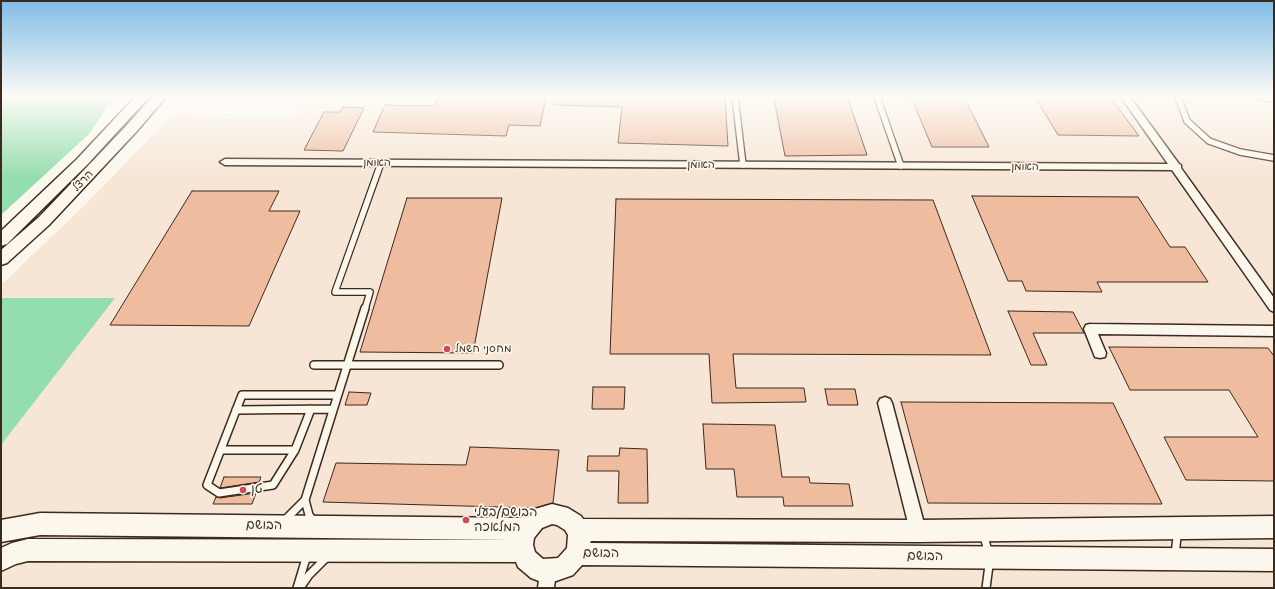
<!DOCTYPE html>
<meta charset="utf-8">
<style>
body{margin:0}
#map{position:relative;width:1275px;height:589px;overflow:hidden;background:#fbf7ec;font-family:"Shantell Sans",sans-serif}
canvas{display:block}
.frame{position:absolute;inset:0;border:2px solid #3b2a1e;pointer-events:none}
</style>
<div id="map">
<canvas width="1275" height="589"></canvas>
<div class="frame"></div>
</div>
<script>
const ctx = document.querySelector('canvas').getContext('2d');
ctx.lineJoin = 'round';
function fill(path, color) {
  ctx.fillStyle = color;
  ctx.fill(path, 'evenodd');
}
function shape(rows) {
  const path = new Path2D();
  for (const r of rows) {
    path.moveTo(r[0], r[1]);
    for (let i = 2; i < r.length; i += 2) path.lineTo(r[i], r[i + 1]);
  }
  return path;
}
function stroke(path, color, width, dash) {
  ctx.strokeStyle = color;
  ctx.lineWidth = width;
  ctx.lineCap = dash ? 'butt' : 'round';
  ctx.setLineDash(dash || []);
  ctx.stroke(path);
}
function label(font, color, halo, rows, align = 'center') {
  ctx.font = font + ' "Shantell Sans","Playpen Sans Hebrew",sans-serif';
  ctx.lineWidth = 3.5;
  ctx.setLineDash([]);
  ctx.textBaseline = 'middle';
  ctx.strokeStyle = halo;
  ctx.fillStyle = color;
  for (const [text, x, y, turn = 0] of rows) {
    ctx.save();
    ctx.translate(x, y);
    ctx.rotate((+turn || 0) * Math.PI / 180);
    ctx.textAlign = isNaN(turn) ? turn : align;
    if (halo) ctx.strokeText(text, 0, 0);
    ctx.fillText(text, 0, 0);
    ctx.restore();
  }
}
fill(shape([
 [353,97,1274,97,1274,588,1,588,1,445,115,298,1,299,1,285,87,203,173,114,228,119,294,119,306,99]
]), '#f7e5d5');
fill(shape([
 [1,97,117,97,112,100,89,134,1,215],
 [2,298,115,298,1,445,1,299]
]), '#94ddac');
const building = shape([
 [438,97,489,98,489,97,546,97,540,126,509,125,506,136,373,132,385,105,435,106,438,97],
 [554,97,725,97,728,146,618,143,622,107,554,105,554,97],
 [911,97,964,97,989,147,932,147,911,97],
 [1035,97,1110,97,1139,136,1058,135,1035,97],
 [774,99,848,99,867,155,785,156,774,99],
 [343,107,364,108,343,151,304,150,324,112,340,112,343,107],
 [192,191,279,191,269,211,300,211,249,326,110,325,192,191],
 [972,196,1138,197,1170,247,1185,247,1208,282,1097,282,1102,292,1026,291,1022,281,1008,281,972,196],
 [407,198,502,198,473,353,360,352,407,198],
 [616,199,933,200,991,355,733,354,736,388,804,388,806,402,712,403,709,354,610,354,616,199],
 [1008,311,1073,312,1084,333,1033,333,1047,365,1031,365,1008,311],
 [1109,347,1268,348,1274,356,1274,481,1186,480,1164,437,1258,437,1229,390,1130,390,1109,347],
 [593,387,625,387,624,409,592,409,593,387],
 [825,389,855,389,858,405,828,405,825,389],
 [349,392,371,393,367,405,345,405,349,392],
 [901,402,1113,403,1162,504,928,503,901,402],
 [703,424,775,425,782,477,809,477,810,483,849,484,853,506,784,506,783,497,737,497,734,469,706,469,703,424],
 [470,447,559,450,553,503,535,508,323,502,336,463,466,465,470,447],
 [620,448,647,449,648,503,618,503,619,471,587,471,588,456,619,456,620,448],
 [224,477,261,477,259,482,220,488,224,477],
 [256,493,252,504,213,504,216,497,220,498,256,493]
]);
fill(building, '#efbca0');
stroke(building, '#3b2a1e', 1);
const laneFar1 = shape([
 [735,97,743,165],
 [877,97,901,166],
 [1178,97,1187,121,1209,141,1240,152,1274,158],
 [1261,97,1274,99],
 [365,309,370,292,335,292,381,163]
]);
const lane = shape([
 [314,365,499,365],
 [311,409,295,450,273,485,219,493,207,485,242,395,337,395],
 [236,410,333,409],
 [221,450,295,450],
 [305,500,309,515,314,522],
 [285,520,305,500,365,308],
 [983,533,990,558,986,588],
 [1175,555,1177,537,1180,533],
 [297,588,307,555],
 [300,588,309,575,328,556]
]);
const street = shape([
 [1121,97,1130,97,1179,164,1181,165,1181,168,1274,298,1274,312,1270,310,1172,170,225,165,220,162,225,159,1168,164,1121,97],
 [1090,324,1274,326,1274,336,1098,334,1106,353,1105,357,1100,358,1095,357,1084,329,1086,325,1090,324],
 [885,397,890,399,892,403,926,531,923,536,918,539,913,536,910,531,878,403,880,399,885,397],
 [548,563,554,565,556,571,554,588,538,588,540,571,542,565,548,563]
]);
const secondary = shape([
 [135,97,149,97,87,165,7,244,1,246,1,231,77,159,135,97],
 [152,97,166,97,137,131,49,225,7,263,1,265,1,250,39,217,127,125,152,97],
 [552,504,568,508,581,516,583,519,918,520,1274,516,1274,538,918,542,591,541,590,543,1274,549,1274,571,582,565,573,575,556,581,548,582,539,581,531,578,518,567,516,562,28,561,16,564,1,571,1,548,12,543,28,539,512,540,40,535,1,542,1,520,40,513,523,518,526,514,535,509,552,504],
 [552,524,557,525,565,530,568,535,567,548,558,558,543,559,535,552,533,545,534,538,542,528,552,524]
]);
stroke(laneFar1, '#3b2a1e', 8);
stroke(lane, '#3b2a1e', 10);
stroke(street, '#3b2a1e', 3);
stroke(secondary, '#3b2a1e', 3);
stroke(laneFar1, '#fbf7ec', 5.5);
stroke(lane, '#fbf7ec', 7);
fill(street, '#fbf7ec');
fill(secondary, '#fbf7ec');
const sky = ctx.createLinearGradient(0, 0, 0, 179);
sky.addColorStop(0, '#80bce7');
sky.addColorStop(0.54, '#fdfbf6');
sky.addColorStop(1, '#fdfbf600');
ctx.fillStyle = sky;
ctx.fillRect(0, 0, 1275, 179);
for (const [x, y, r, color] of [
 [447,349,4,"#d1495b"],
 [243,490,4,"#d1495b"],
 [466,520,4,"#d1495b"]
]) {
  const dot = new Path2D();
  dot.arc(x, y, r, 0, 2 * Math.PI);
  ctx.fillStyle = color;
  ctx.fill(dot);
  stroke(dot, '#fbf7ec', 1.5);
}
label('11px', '#3b2a1e', '#fbf7ec', [
 ["האומן",377,163],
 ["האומן",701,165],
 ["האומן",1025,167],
 ["הרצל",83,181,-46]
]);
label('11px', '#3b2a1e', '#fbf7ec', [
 ["מחסני חשמל",455,349]
], 'left');
label('13px', '#3b2a1e', '#fbf7ec', [
 ["טן",251,490],
 ["הבושם/בעלי",474,513],
 ["המלאכה",474,528]
], 'left');
label('13px', '#3b2a1e', '#fbf7ec', [
 ["הבושם",264,526],
 ["הבושם",601,554],
 ["הבושם",925,557]
]);
</script>
